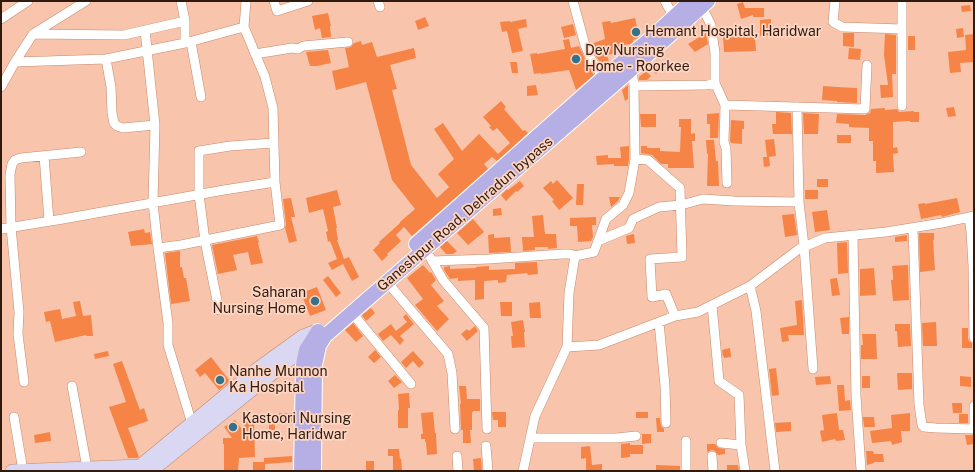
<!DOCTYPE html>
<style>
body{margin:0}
#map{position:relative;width:975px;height:472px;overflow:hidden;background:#f8c5ac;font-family:"Public Sans",sans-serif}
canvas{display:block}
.frame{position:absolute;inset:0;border:2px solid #30190d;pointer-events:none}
</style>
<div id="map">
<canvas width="975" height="472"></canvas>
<div class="frame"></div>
</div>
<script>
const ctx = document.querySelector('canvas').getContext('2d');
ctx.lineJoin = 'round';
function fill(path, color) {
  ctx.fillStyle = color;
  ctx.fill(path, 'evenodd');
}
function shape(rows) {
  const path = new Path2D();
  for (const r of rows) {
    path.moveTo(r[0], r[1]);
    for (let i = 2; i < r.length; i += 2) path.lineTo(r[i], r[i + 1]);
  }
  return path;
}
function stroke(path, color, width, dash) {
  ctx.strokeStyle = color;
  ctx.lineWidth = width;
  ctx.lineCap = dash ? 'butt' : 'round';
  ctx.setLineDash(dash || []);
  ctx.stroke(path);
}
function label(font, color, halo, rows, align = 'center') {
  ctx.font = font + ' "Public Sans",sans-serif';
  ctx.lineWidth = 3.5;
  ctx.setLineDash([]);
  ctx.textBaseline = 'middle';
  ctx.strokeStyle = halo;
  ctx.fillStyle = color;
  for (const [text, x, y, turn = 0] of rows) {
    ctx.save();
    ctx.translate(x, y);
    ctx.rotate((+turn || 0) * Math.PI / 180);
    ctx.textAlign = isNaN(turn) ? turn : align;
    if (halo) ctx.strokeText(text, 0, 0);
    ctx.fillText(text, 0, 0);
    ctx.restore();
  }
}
fill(shape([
 [743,2,745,8,764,8,764,17,753,17,753,15,741,19,737,4],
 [970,5,971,11,962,12,961,6],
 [328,13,331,26,330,26,331,37,322,38,320,28,315,30,312,16],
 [425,17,429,26,418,30,415,21],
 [635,18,639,37,636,39,633,40,633,42,631,44,623,45,624,49,621,52,607,55,609,62,603,67,596,56,591,44,605,39,602,22,610,21,611,23],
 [526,19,527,27,518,29,523,51,512,53,507,31,502,32,500,22,510,21,510,22],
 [771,19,771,35,760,36,760,20],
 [573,24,576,35,564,38,561,27],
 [963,28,964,37,957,38,956,29],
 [706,33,708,44,695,52,688,44],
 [843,33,854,33,854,47,843,46],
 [885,34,896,35,896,74,892,74,893,97,881,98,880,85,888,85,884,55],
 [974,34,974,62,960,63,961,72,950,73,948,52,966,50,965,35],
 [755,36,756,51,724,52,723,37],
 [908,36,915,36,915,50,908,50],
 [569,39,571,48,579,46,586,61,594,75,576,90,569,70,541,74,541,73,534,74,530,54,537,53,537,54,565,49,563,40],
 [361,41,362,45,372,42,377,57,414,48,416,58,390,65,397,89,392,90,411,165,437,198,449,187,438,174,454,159,434,129,443,123,462,151,479,134,498,154,510,143,497,128,493,131,489,127,491,126,483,117,501,101,506,107,504,109,510,116,523,131,525,130,528,133,497,161,492,157,484,164,488,169,412,236,404,227,396,235,401,241,387,254,388,255,382,261,373,250,380,243,379,242,400,223,400,222,415,209,392,180,366,82,336,90,332,71,349,67,345,48,351,47,354,43],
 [849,48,861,49,860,60,848,59],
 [328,50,331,63,317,66,310,66,306,52],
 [510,62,517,62,518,73,512,73],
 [659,62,664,67,656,74,651,69],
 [646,71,651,76,647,80,639,80,639,77],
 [536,85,538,95,527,96,527,86],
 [628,85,628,99,625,101,622,90],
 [823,86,837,87,857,88,857,103,837,102,837,101,822,100],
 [954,107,956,116,948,117,946,108],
 [885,108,885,110,897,109,899,112,914,111,914,112,919,112,919,122,910,122,910,121,893,122,893,148,897,147,898,153,893,154,894,172,876,173,876,161,873,161,873,141,869,141,869,128,849,127,849,124,836,123,837,114,865,115,870,113,871,109],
 [776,112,791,113,792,134,773,134,772,124,776,124],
 [719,113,718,138,710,138,710,124,707,124,707,114],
 [803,113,819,114,818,134,804,134],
 [640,114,656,114,656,127,641,127],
 [679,119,691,119,691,134,695,133,695,141,692,141,694,168,668,168,668,164,661,164,652,155,641,153,641,146,647,146,647,148,660,148,660,151,680,152,681,127,679,127],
 [731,120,744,121,744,129,742,129,742,144,731,143,730,141],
 [837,135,851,135,851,143,837,143],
 [774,139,776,156,767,157,765,140],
 [706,140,714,140,716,161,718,161,719,186,707,186,708,154,707,154],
 [629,146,629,159,628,166,614,166,614,164,597,165,596,156,608,155,608,158,621,158,620,147],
 [763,157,769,157,770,166,764,167],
 [817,179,828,179,828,187,817,187],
 [557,180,573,198,559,210,552,201,554,200,543,188,551,181,553,184],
 [520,181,524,186,517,192,516,191,506,201,501,195,507,189,508,190],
 [577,184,584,184,583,205,576,205],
 [337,190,341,205,333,207,337,228,336,228,338,240,337,240,344,259,349,257,359,277,352,281,343,264,332,270,328,263,337,259,330,241,328,242,326,232,328,231,323,209,309,213,306,198],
 [805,190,818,190,818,199,805,199],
 [609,197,620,197,618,201,611,207],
 [291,198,295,217,291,217,297,241,289,243,285,228,286,224,283,199],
 [957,198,960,212,942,217,941,215,921,219,918,204,925,203,925,204],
 [501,208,502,215,493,216,493,209],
 [827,210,830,230,815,232,812,212],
 [794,214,797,235,785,237,782,215],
 [543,215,545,234,556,234,557,248,548,249,548,247,535,247,535,250,523,251,522,237,534,237,532,216],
 [596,217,596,225,592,225,593,237,591,241,578,242,577,226,570,226,570,218],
 [473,219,484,232,468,245,457,233],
 [144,229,145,233,150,232,152,244,131,246,128,232],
 [919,233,934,233,934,240,933,240,935,270,920,272],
 [494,234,494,238,510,237,511,252,489,253,488,235],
 [634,234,635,243,627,244,626,236],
 [907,235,907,241,895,242,895,237],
 [257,236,259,242,258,243,263,263,251,265,248,252,233,255,237,270,218,274,212,245],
 [447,241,457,251,453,254,446,254,440,247],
 [847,242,848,273,838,274,837,243],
 [180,251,180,267,182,267,184,278,186,278,190,301,171,304,165,253],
 [537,262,538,274,528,275,527,273,507,275,506,282,498,283,498,280,484,281,484,299,475,300,475,280,458,281,458,278,450,279,444,270,444,267,450,266,450,269,476,268,476,267,489,266,489,270,515,269,515,263],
 [423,265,430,273,431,272,436,280,431,285,444,301,437,306,449,319,437,331,415,305,423,299,407,278],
 [908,265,909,300,893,301,891,280,893,280,893,275,892,266],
 [874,268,876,295,860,296,860,269],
 [328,276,341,293,336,297,323,280],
 [837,278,840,295,832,296,830,279],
 [317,287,326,310,310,316,301,293],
 [802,300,804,335,788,335,789,341,782,342,780,328,797,325,795,301],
 [80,301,83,316,91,315,93,336,86,336,86,335,55,342,50,321,46,322,44,312,60,309,62,319,76,316,73,302],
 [500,302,512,302,512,316,501,316],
 [540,302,541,318,530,318,529,303],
 [371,308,375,313,366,321,362,315],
 [406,314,414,324,400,336,404,340,400,345,391,335,383,341,378,334,391,324,396,331,407,322,403,317],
 [849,317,849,334,842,334,840,318],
 [523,320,525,332,524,332,525,347,512,348,511,336,513,336,511,322],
 [936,322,937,346,923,346,922,323],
 [353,323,363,336,356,342,345,330],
 [895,324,910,324,911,346,898,347,897,331,895,331],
 [475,326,478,331,467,341,461,334,467,329,469,331],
 [962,328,968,328,968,338,969,341,972,343,972,348,962,348],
 [862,334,876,334,877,359,861,359,861,345,863,345],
 [730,348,731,357,724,358,724,356,723,357,722,350],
 [375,350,381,357,374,363,368,357],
 [108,351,109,356,95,359,94,354],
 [413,351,424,363,419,368,413,361,406,368,401,362],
 [211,357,230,381,219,390,205,373,200,377,195,370],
 [122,361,140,410,144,408,148,421,128,428,139,457,137,458,128,458,109,407,126,402,113,364],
 [776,368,779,395,772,396,769,369],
 [897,373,912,373,912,389,898,390],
 [395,375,402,382,394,388,388,381],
 [830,376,831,384,816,385,815,377],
 [862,376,870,376,870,388,862,388],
 [960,376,971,377,971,387,960,386],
 [837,385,844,385,845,401,850,400,851,410,839,411],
 [459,386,466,386,467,399,480,399,480,411,473,411,473,412,472,412,472,430,470,430,471,443,463,443,463,430,461,430,460,404,461,404],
 [409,393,410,408,408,408,408,428,398,428,398,410,399,410,398,394],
 [952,403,962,403,962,413,953,413],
 [433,412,435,433,436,433,437,454,427,455,426,442,425,442,425,439,421,439,421,434,423,434,421,413],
 [492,412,506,412,506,427,498,427,498,420,493,420],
 [636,412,648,412,648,418,636,418],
 [279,413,294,413,293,422,275,422,275,430,269,430,269,423,265,423,265,415,279,416],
 [837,413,839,430,843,430,845,440,836,441,835,439,822,442,820,431,824,430,822,415],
 [910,413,910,431,901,431,902,442,892,445,891,441,872,443,870,431,892,428,891,415],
 [959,414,968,414,968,423,959,423],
 [863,417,874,417,875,427,864,427],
 [656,418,660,418,661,426,664,429,664,432,657,432],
 [244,419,254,419,255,457,239,458,238,471,224,471,224,444,223,444,223,438,232,438,224,427,235,420,245,433],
 [791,422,791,431,776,432,775,423],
 [50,432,51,441,35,443,34,435],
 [642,434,651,434,651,443,642,444],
 [965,435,973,435,974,444,967,445],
 [630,443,630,445,643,445,643,454,630,454,630,457,621,458,621,444],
 [707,444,715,444,718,448,725,449,725,454,718,455,715,451,712,450,707,452],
 [590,446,592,465,602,464,602,471,586,471,586,458,581,459,581,447],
 [388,449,399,449,400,459,401,458,402,470,393,471,393,456,388,456],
 [866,451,873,451,874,454,883,454,884,462,874,462,874,463,867,465],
 [292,456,292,462,265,464,265,471,253,471,253,462,264,462,264,458],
 [481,458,482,471,474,471,473,459],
 [366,461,374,461,374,471,366,471],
 [656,465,680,466,680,471,656,471],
 [727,465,738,465,739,471,727,471]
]), '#f68446');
const street = shape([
 [246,1,244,27,265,77,273,108,275,182],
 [274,1,277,11,308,1],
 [378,1,380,7],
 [573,1,585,45,591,59,603,78],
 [665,1,674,18],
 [835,1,833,22,842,27,902,29],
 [902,1,902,106],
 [702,7,711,25,715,53,715,83,725,105,724,142,726,148,727,183],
 [1,19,28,1],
 [185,21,185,43,191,42,201,97],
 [145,30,155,125,153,203,158,248],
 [33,34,124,35,185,21,181,1],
 [255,54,292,48,298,49,303,46,348,42],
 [106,59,111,87,112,113,114,123,117,126,123,128,155,125],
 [15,62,33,34,86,1],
 [634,86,707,85,715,83],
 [1,87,15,62,106,59,185,43,244,27],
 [725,105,865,109,867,65],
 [797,107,799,202,804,246,813,369],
 [44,156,49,221],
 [635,159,648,160,680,188,682,257,650,259,652,297,666,294,675,316],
 [969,217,971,232,973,266,974,338],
 [913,228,919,405,922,425,924,427,936,428,974,429,974,406],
 [1,229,63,219,224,190,275,182,280,225,181,245,158,248,168,323,168,345,193,427],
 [853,235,856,396,861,470],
 [598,241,629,228,633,219,659,207,681,205,703,199,734,201,799,202],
 [575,256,594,252,606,219,623,205,629,193,635,159,634,86,632,69],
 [430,257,443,280,484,328,487,429],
 [432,261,489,259,563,254,570,254,575,256,569,293,567,347],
 [387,282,448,354,452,373,455,429],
 [750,286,756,311,775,471],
 [712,305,719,381,739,395,741,445,745,471],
 [219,310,205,241,199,194,199,151,230,146,274,143],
 [352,313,411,384],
 [659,322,665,386,666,423],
 [24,382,18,334,19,312,11,227,10,175,12,164,15,160,21,158,81,152],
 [72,386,87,468],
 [14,417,23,471],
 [530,438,616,438,636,436],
 [686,441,686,471],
 [721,443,741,445],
 [486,446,488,471],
 [457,456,458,471],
 [712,456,713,471],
 [523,471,535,416,567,347,599,345,675,316,698,312,750,286,799,249,825,238,886,232,942,223,974,216]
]);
const secondary = shape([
 [12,471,140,466,143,468],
 [134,471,256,370,303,336,319,330],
 [151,471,289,360,306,350,313,347]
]);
const primary = shape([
 [416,244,603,78,650,39,691,1],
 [301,471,303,365,306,350,318,331],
 [314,471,315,365,319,346,325,336,632,69,708,1]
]);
stroke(street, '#c5896c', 10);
stroke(secondary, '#c5896c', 14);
stroke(primary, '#fff', 16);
stroke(street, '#fff', 9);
stroke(secondary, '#dad7f2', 13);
stroke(primary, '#b5afe5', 14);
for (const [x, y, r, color] of [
 [636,32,5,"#367189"],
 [576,59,5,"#367189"],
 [315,301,5,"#367189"],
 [220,380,5,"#367189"],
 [233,427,5,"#367189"]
]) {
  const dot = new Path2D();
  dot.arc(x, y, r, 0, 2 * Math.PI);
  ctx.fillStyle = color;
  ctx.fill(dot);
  stroke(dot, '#fcd5c3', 1.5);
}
label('14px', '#30190d', '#fcd5c3', [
 ["Hemant Hospital, Haridwar",645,32],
 ["Dev Nursing",585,51],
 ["Home - Roorkee",585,67],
 ["Saharan",306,293,"right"],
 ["Nursing Home",306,309,"right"],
 ["Nanhe Munnon",229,372],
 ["Ka Hospital",229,388],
 ["Kastoori Nursing",242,419],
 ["Home, Haridwar",242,435]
], 'left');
label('14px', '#30190d', '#fcd5c3', [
 ["Ganeshpur Road, Dehradun bypass",465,214,-41]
]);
</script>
